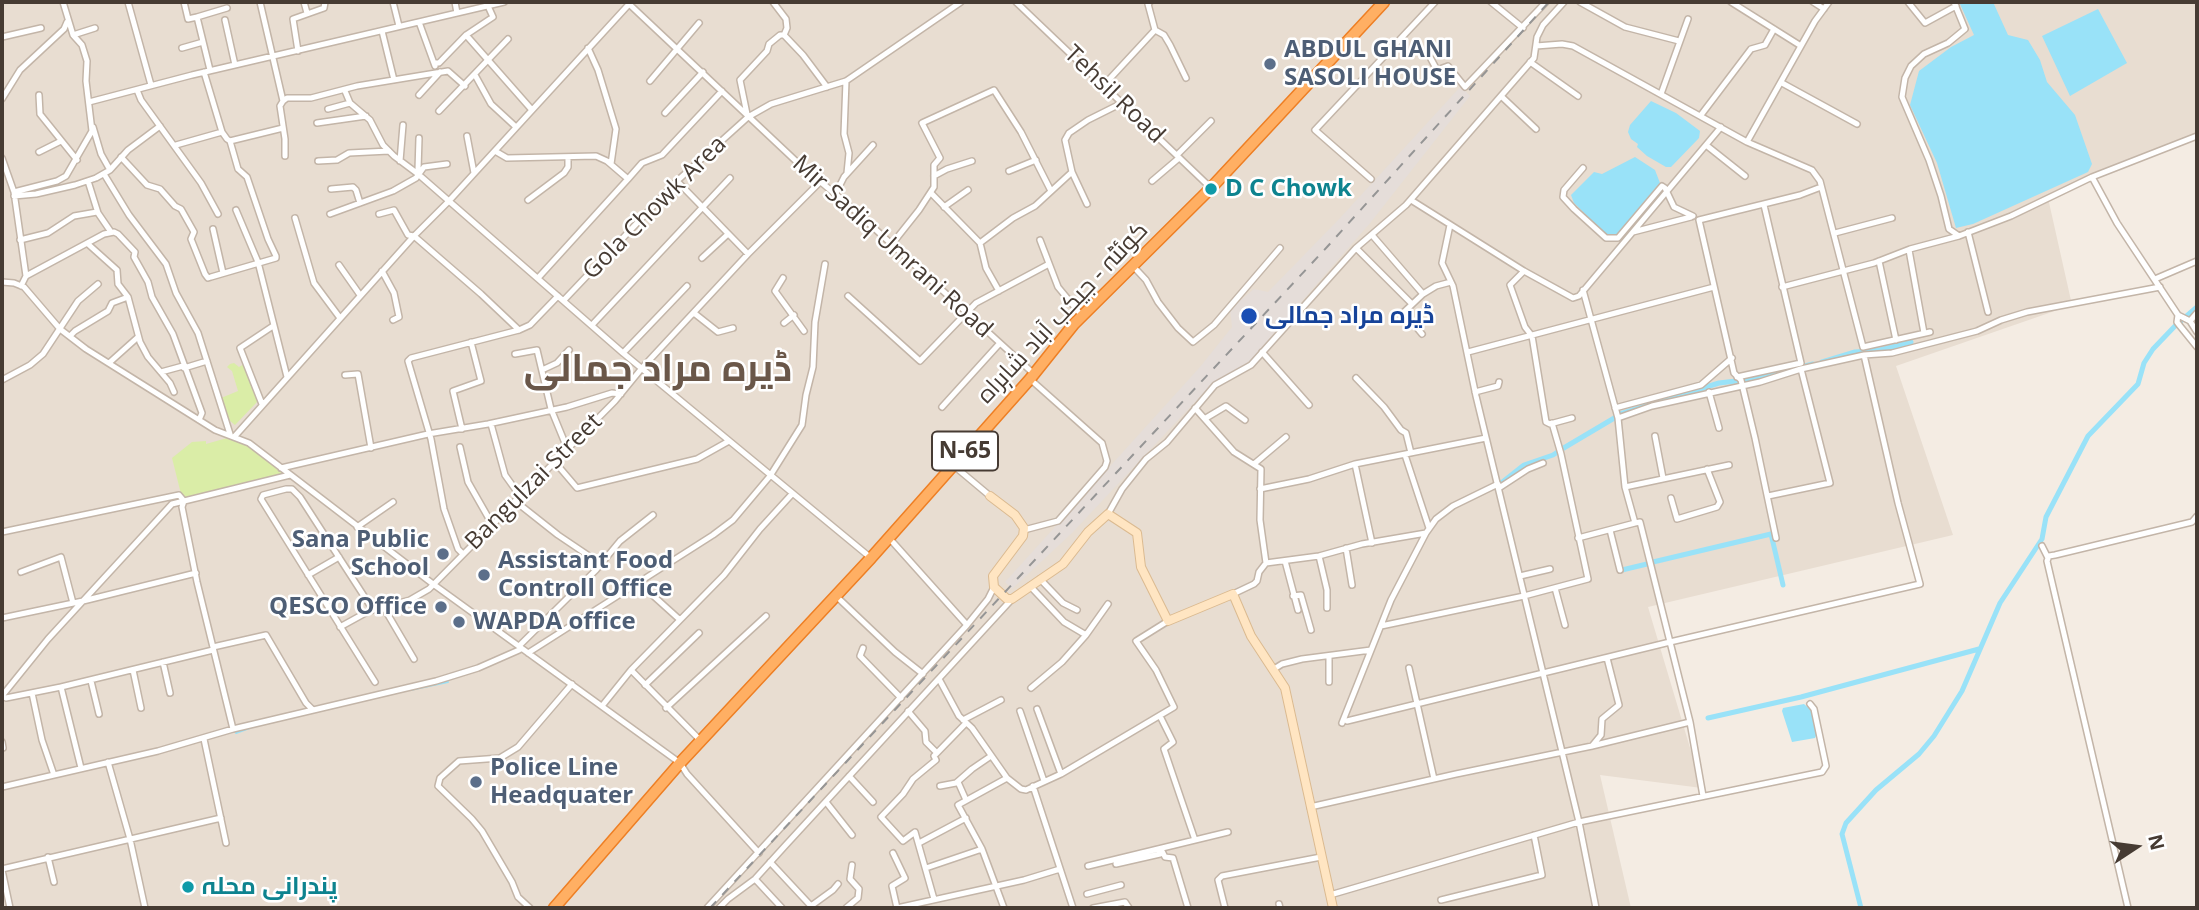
<!DOCTYPE html>
<meta charset="utf-8">
<style>
body{margin:0}
#map{position:relative;width:2199px;height:910px;overflow:hidden;background:#f4ece3;font-family:"Open Sans",sans-serif}
canvas{display:block}
.frame{position:absolute;inset:0;border:4px solid #463b33;pointer-events:none}
.north{position:absolute;left:2101px;top:812px;width:70px;height:70px;-webkit-text-stroke:5px #fff;paint-order:stroke;rotate:77deg;font-size:19px;font-weight:700;line-height:28px;text-align:center;color:#463b33}
.north::after{content:'';display:block;margin:auto;width:24px;height:32px;background:#463b33;clip-path:polygon(50% 0,100% 100%,50% 72%,0 100%)}
</style>
<div id="map">
<canvas width="2199" height="910"></canvas>
<div class="frame"></div>
<div class="north">N</div>
</div>
<script>
const ctx = document.querySelector('canvas').getContext('2d');
ctx.lineJoin = 'round';
function fill(path, color) {
  ctx.fillStyle = color;
  ctx.fill(path, 'evenodd');
}
function shape(rows) {
  const path = new Path2D();
  for (const r of rows) {
    path.moveTo(r[0], r[1]);
    for (let i = 2; i < r.length; i += 2) path.lineTo(r[i], r[i + 1]);
  }
  return path;
}
function stroke(path, color, width, dash) {
  ctx.strokeStyle = color;
  ctx.lineWidth = width;
  ctx.lineCap = dash ? 'butt' : 'round';
  ctx.setLineDash(dash || []);
  ctx.stroke(path);
}
function label(font, color, halo, rows, align = 'center') {
  ctx.font = font + ' "Open Sans",Cairo,sans-serif';
  ctx.lineWidth = 5;
  ctx.setLineDash([]);
  ctx.textBaseline = 'middle';
  ctx.strokeStyle = halo;
  ctx.fillStyle = color;
  for (const [text, x, y, turn = 0] of rows) {
    ctx.save();
    ctx.translate(x, y);
    ctx.rotate((+turn || 0) * Math.PI / 180);
    ctx.textAlign = isNaN(turn) ? turn : align;
    if (halo) ctx.strokeText(text, 0, 0);
    ctx.fillText(text, 0, 0);
    ctx.restore();
  }
}
fill(shape([
 [2,2,2197,2,2197,138,2048,198,2072,305,1896,366,1953,535,1648,607,1702,788,1600,775,1631,908,2,908]
]), '#e8ddd1');
fill(shape([
 [1461,86,1470,96,1371,222,1248,363,1211,385,1072,533,1012,589,1005,582,1200,367,1232,327,1230,309,1254,289,1268,292,1340,218]
]), '#e5ddd9');
fill(shape([
 [234,363,239,367,244,364,258,401,235,425,229,420,221,398,238,391,232,371,227,367,230,364],
 [227,438,235,438,246,446,250,445,285,474,186,498,181,494,172,458,192,442,206,441,206,444]
]), '#daeda7');
fill(shape([
 [1959,2,1993,2,2008,35,2028,40,2040,60,2047,82,2075,115,2092,164,2088,172,1973,224,1956,228,1937,163,1910,105,1919,71,1951,47,1974,35],
 [2098,9,2127,63,2070,96,2042,36],
 [1651,101,1676,113,1700,131,1699,138,1671,167,1666,167,1647,156,1637,147,1638,144,1631,139,1628,132,1630,125],
 [1635,157,1655,170,1660,183,1616,237,1608,236,1574,203,1571,195,1594,172,1602,174],
 [1804,704,1812,711,1817,734,1815,738,1792,742,1782,711,1783,708]
]), '#99e2f8');
stroke(shape([
 [410,690,448,682],
 [236,733,255,726]
]), '#99e2f8', 2);
stroke(shape([
 [1822,362,1855,352,1880,350,1911,342],
 [1745,380,1813,364],
 [1620,414,1719,383,1736,381],
 [1562,449,1616,417],
 [1500,484,1524,465,1553,455,1559,451],
 [1653,562,1771,534,1783,585],
 [1622,570,1647,564],
 [1708,718,1801,697,1979,649],
 [1861,908,1842,834,1846,823,1876,790,1919,754,1934,736,1962,691,2000,603,2042,539,2046,517,2088,436,2138,384,2144,363,2153,349,2175,326,2197,307]
]), '#99e2f8', 5);
const street = shape([
 [128,2,151,85],
 [184,2,188,19,197,17,210,70],
 [260,2,283,101,280,106,285,139,285,156],
 [304,2,307,13],
 [393,2,399,26],
 [455,2,457,13],
 [773,2,786,19,787,28,784,35],
 [1016,2,1211,188],
 [1491,2,1523,28],
 [1580,2,1625,27,1679,41],
 [1731,2,1801,46],
 [1813,2,1824,9],
 [1908,2,1925,23,1956,6],
 [1954,2,1965,29,1948,43,1924,54,1911,66,1905,78,1902,97,1929,160,1941,196,1949,229,1959,236,2011,216,2092,177,2197,136],
 [628,3,798,163,852,208,1034,374],
 [197,17,227,8],
 [225,20,235,65],
 [419,22,435,66],
 [1155,30,1164,35,1170,45,1186,78],
 [382,31,394,80],
 [73,35,95,28],
 [466,35,532,110],
 [2,37,41,28],
 [1536,46,1562,44,1573,46,1747,142,1812,170,1820,181,1863,347,1930,332],
 [182,48,203,42],
 [588,48,598,70,616,129,611,164],
 [298,51,293,19,324,8,325,2],
 [1431,59,1437,70,1448,66,1465,87,1546,2],
 [1530,62,1578,96],
 [434,63,439,63,466,35,493,17,488,6],
 [204,72,222,132,227,139,230,141,283,128],
 [475,75,491,104,516,127],
 [650,81,699,23],
 [846,81,844,134,849,153,847,173],
 [1782,83,1857,124],
 [1104,85,1155,30,1148,4,1150,2],
 [137,90,141,100,201,183,218,214],
 [345,91,350,103,370,120,383,145,394,156,418,174,623,353,871,558],
 [1661,94,1688,19],
 [39,95,40,114,77,160],
 [419,95,440,72],
 [1501,96,1536,129],
 [2,99,20,70,64,29,67,22],
 [283,101,287,98,311,98,357,86,448,71,465,86],
 [89,102,192,75,504,2],
 [328,109,350,103],
 [439,111,508,39],
 [665,113,703,72],
 [747,114,740,80,767,51,769,44,780,35,784,35,803,55,827,87],
 [1701,115,1751,49,1765,45,1774,29],
 [317,123,366,116],
 [93,127,101,154,110,170],
 [467,136,474,173],
 [1747,142,1815,21,1829,2],
 [176,145,222,132],
 [1706,145,1745,176],
 [495,151,507,158,596,156,607,161,628,179,538,278],
 [39,152,61,141],
 [1177,155,1211,121],
 [121,157,147,185,160,189,175,206,181,209,194,232,191,239,205,274,208,278,211,277,276,258,276,256,268,239,247,177,238,169,230,141],
 [2,158,14,192,26,276],
 [318,161,337,160,349,153,389,151],
 [400,161,403,125],
 [1583,168,1564,190,1563,197,1574,209,1606,238,1618,238,1662,186,1665,188,1674,207,1693,216],
 [418,170,419,138],
 [1009,171,1036,160],
 [104,174,129,215,166,264,176,293,198,333,230,434],
 [934,176,947,169,972,161],
 [2092,177,2117,223,2178,315,2190,321,2197,332],
 [628,179,642,163,662,155,722,91],
 [1371,179,1315,130,1435,2],
 [88,181,98,213,111,232],
 [677,181,748,254],
 [1152,181,1179,158],
 [331,189,353,187,356,190,360,203],
 [14,192,57,181,66,176,92,131,86,81,87,61,82,45,73,35,63,2],
 [932,194,980,243,986,268,999,291],
 [835,195,844,177,873,145],
 [14,196,36,194,75,185,96,178,110,170,128,150,160,126],
 [528,200,564,173,568,167,568,158],
 [1411,200,1524,271,1573,298,1579,296,1721,127],
 [1087,204,1072,172,1065,140,1069,133,1088,120,1122,103],
 [944,207,968,190],
 [236,210,258,262,287,377],
 [330,214,393,191,416,178,424,167,447,164],
 [379,214,394,210,408,235,414,236,481,294,519,330],
 [295,218,314,283,340,318],
 [1450,225,1442,263,1453,286,1476,396,1579,822,1596,908],
 [213,229,223,273],
 [1633,232,1691,217],
 [1968,232,1988,312],
 [1835,233,1892,218],
 [1372,235,1423,294],
 [20,240,48,233,74,216,97,212],
 [1040,240,1058,287,1082,316],
 [980,243,1013,218,1035,206,1072,172],
 [88,244,117,270,118,284,128,297,140,342,148,357,170,383,174,392],
 [892,244,919,210,934,187,934,165,940,158,922,123,994,90,1021,132,1051,191],
 [1356,248,1412,304],
 [1909,250,1924,333],
 [702,258,728,234],
 [1879,261,1896,340],
 [339,265,360,295],
 [1132,265,1146,280,1158,302,1178,328,1193,342,1214,325,1280,248],
 [382,271,394,293,399,317,393,320],
 [1524,271,1510,285,1525,327,1532,336,1546,422,1550,424,1572,418],
 [783,278,775,291,804,331],
 [2155,279,2197,261],
 [2,282,14,283,24,287,60,329,86,349,215,430,249,443,433,584,680,763,687,774,759,853],
 [21,286,26,276,104,234,114,232,118,234,135,252,134,257,148,282,152,297,173,334,202,413,199,420],
 [1782,287,1874,263,1910,249,1959,236],
 [848,296,920,361,976,303,1049,264],
 [564,300,677,181,748,117,771,104,846,81,961,2],
 [694,313,718,332,733,328],
 [2178,315,2177,322,2180,326,2197,347],
 [2190,321,2197,313],
 [784,323,794,315],
 [592,325,730,178],
 [1422,334,1404,312,1423,294,1436,286,1451,282],
 [70,336,75,331,108,311,112,303,128,297],
 [1262,352,1309,405],
 [1468,352,1714,287],
 [623,353,687,286],
 [515,354,537,350,551,409,567,448],
 [109,363,138,337],
 [184,368,207,361],
 [1801,369,1864,355],
 [542,370,557,363,569,350],
 [161,372,183,366],
 [345,375,358,374,371,448],
 [1737,377,1801,363,1764,205],
 [1356,378,1384,407,1401,430,1406,433,1411,453],
 [2,380,30,365,43,354,78,301,98,284],
 [1475,392,1498,386,1499,382],
 [1709,392,1719,428],
 [262,404,240,348,273,326],
 [942,407,1000,343],
 [1195,408,1234,452,1261,469,1260,520,1266,563,1259,572,1257,581,1254,584,1233,594],
 [1615,408,1701,385,1732,358],
 [1206,418,1226,406,1245,420],
 [1618,418,1652,406,1760,382,1801,369,1830,483,1768,496],
 [491,424,505,475,520,496],
 [462,429,453,391,481,381,471,342],
 [235,436,414,236,448,202,631,2],
 [1655,436,1663,478],
 [460,447,468,482,492,524],
 [1405,455,1429,528],
 [554,461,577,488,697,459,729,441],
 [1254,464,1286,437],
 [1355,464,1372,543],
 [953,465,990,496],
 [281,468,428,434,488,424,567,407,612,393,621,394],
 [1625,487,1729,465],
 [1499,488,1528,469,1543,463],
 [1260,489,1309,479,1355,464,1486,438],
 [1671,498,1677,519,1717,507,1720,502,1707,469],
 [184,501,182,507,197,582,233,729],
 [515,501,558,535,601,564],
 [1108,514,1122,489,1146,459,1167,442,1215,385,1251,365,1356,248,1406,205,1534,58,1537,37,1543,25,1564,2],
 [357,527,393,502],
 [1024,530,1058,521,1105,467,1107,461,1102,443,1030,379],
 [1610,530,1620,570],
 [2,532,179,495,184,501],
 [1578,538,1635,523],
 [1776,538,1755,438,1741,380,1734,373,1699,220,1800,195,1821,187],
 [890,539,967,625],
 [2042,546,2048,558],
 [1346,548,1352,585],
 [463,554,458,549,444,509,431,439,408,361,411,358,519,330,530,325,558,296],
 [1319,556,1327,590,1327,608],
 [1285,561,1298,610],
 [1266,563,1319,556,1362,544,1426,533,1436,519,1453,506,1498,484],
 [21,572,61,557,73,603],
 [308,575,339,557],
 [1520,576,1550,569],
 [1040,579,1063,603,1077,610],
 [638,582,679,619],
 [1030,586,1064,622,1086,635],
 [1555,588,1565,625],
 [836,596,895,652,923,674],
 [1293,596,1301,595,1311,630],
 [384,608,414,659],
 [373,610,300,497,292,489,286,489,263,495,261,499,375,682],
 [2,618,83,601,196,573],
 [1381,626,1524,596,1588,579,1561,454,1552,423],
 [340,627,369,611,410,600,429,589,615,401,642,368,748,254,820,182],
 [519,646,596,570,620,541,653,515],
 [213,647,266,635,306,703,312,709],
 [863,648,860,656,901,698],
 [528,653,713,535,733,520,770,476,802,425,806,395,813,367,815,322,825,264],
 [163,662,170,693],
 [1409,668,1434,779],
 [1274,669,1282,664,1302,659,1371,650],
 [133,670,141,708],
 [631,670,700,740],
 [939,679,959,716,972,728,1007,778,1021,789,1026,790,1061,774,1174,707,1156,670,1136,641,1168,621],
 [91,681,99,714],
 [1329,682,1329,657],
 [645,685,699,633],
 [61,687,81,768],
 [1031,688,1062,662,1086,635,1108,604],
 [32,693,42,740,54,775],
 [2,696,48,639,172,504,290,475],
 [2,696,6,698,61,687,213,650],
 [602,706,631,670,724,575,760,529,792,494],
 [666,708,766,616],
 [1037,709,1061,774],
 [908,711,925,731,926,742,937,753],
 [1020,711,1044,781],
 [1160,716,1173,742,1164,749,1195,840],
 [963,720,1001,700],
 [1347,721,1670,642,1640,522,1635,523,1625,487,1618,418,1583,290],
 [1342,723,1391,600,1426,533],
 [204,739,226,843],
 [2,742,3,748],
 [1592,746,1601,735,1602,719,1619,705,1607,658],
 [108,762,130,839,145,908],
 [849,776,873,802],
 [958,782,966,800],
 [940,786,956,783,972,769,991,756],
 [1033,786,1073,908],
 [2,787,158,751,233,729,436,681,478,668,519,650,521,648],
 [1703,796,1690,722,1670,642,1920,584,1898,503,1864,355,1892,353,1977,331,2001,320,2027,312,2160,287],
 [826,802,852,835],
 [1310,807,1456,774,1592,746,1690,722],
 [919,843,966,818],
 [1161,849,1165,857,1173,858,1188,908],
 [893,853,905,878,892,886,897,908],
 [48,857,54,882],
 [770,862,811,906,833,890,838,884],
 [1116,864,1160,854,1162,851],
 [1088,866,1228,832],
 [926,868,982,849],
 [2,869,221,818],
 [2,870,10,908],
 [755,879,782,908],
 [1087,894,1121,885],
 [1330,895,1579,822,1822,772,1826,766,1825,761,1814,709,1810,704],
 [934,899,915,832,903,841,881,817,903,794,913,779,936,760,934,756,966,723],
 [1441,900,1542,875,1534,835],
 [1279,904,1280,908],
 [530,908,518,897,512,882,482,831,472,819,438,786,440,778,459,761,500,758,518,747,572,684],
 [707,908,967,625,988,599,994,587],
 [719,908,728,899,755,879,784,847,1012,599],
 [846,908,858,898,859,889,850,879,852,865],
 [897,908,1024,880,1060,869],
 [1004,908,982,849,958,805,1007,778],
 [1093,908,1125,902,1129,908],
 [1225,908,1218,880,1222,876,1321,857],
 [2128,908,2047,561,2049,556,2055,555,2192,522,2197,516]
]);
const secondary = shape([
 [990,496,1015,515,1024,528,1023,536,993,576,994,587,1007,599,1012,599,1063,564,1088,532,1108,514,1137,533,1141,567,1168,621,1233,594,1251,636,1285,688,1333,908]
]);
const highway = shape([
 [554,908,680,763,871,558,1030,379,1074,324,1211,188,1384,2]
]);
stroke(street, '#c3b5a8', 8);
stroke(secondary, '#dbba90', 10);
stroke(highway, '#ee7f24', 13);
stroke(street, '#fff', 5);
stroke(secondary, '#ffe5c2', 8);
stroke(highway, '#ffaf63', 10);
stroke(shape([
 [710,908,1327,247,1549,2]
]), '#959595', 2, [9, 9]);
for (const [x, y, r, color] of [
 [1270,64,7,"#5c6f8a"],
 [1211,189,7,"#0f9aa8"],
 [1249,316,9,"#1a4fb4"],
 [443,554,7,"#5c6f8a"],
 [484,575,7,"#5c6f8a"],
 [441,607,7,"#5c6f8a"],
 [459,622,7,"#5c6f8a"],
 [476,782,7,"#5c6f8a"],
 [188,887,7,"#0f9aa8"]
]) {
  const dot = new Path2D();
  dot.arc(x, y, r, 0, 2 * Math.PI);
  ctx.fillStyle = color;
  ctx.fill(dot);
  stroke(dot, '#fff', 2.5);
}
for (const [x, y, w] of [
 [965,451,66]
]) {
  const box = new Path2D();
  box.roundRect(x - w / 2, y - 19.5, w, 39, 5);
  ctx.fillStyle = '#fff';
  ctx.fill(box);
  stroke(box, '#463b33', 2);
}
label('bold 23px', '#463b33', null, [
 ["N-65",965,451]
]);
label('bold 24px', '#4e5e75', '#fff', [
 ["ABDUL GHANI",1284,50],
 ["SASOLI HOUSE",1284,78],
 ["Sana Public",429,540,"right"],
 ["School",429,568,"right"],
 ["Assistant Food",498,561],
 ["Controll Office",498,589],
 ["QESCO Office",427,607,"right"],
 ["WAPDA office",473,622],
 ["Police Line",490,768],
 ["Headquater",490,796]
], 'left');
label('24px', '#463b33', '#fff', [
 ["Tehsil Road",1114,95,44],
 ["Gola Chowk Area",655,208,-45],
 ["Mir Sadiq Umrani Road",892,247,42],
 ["کوئٹہ - جیکب آباد شاہراہ",1063,313,-47],
 ["Bangulzai Street",534,482,-45]
]);
label('bold 24px', '#0d838f', '#fff', [
 ["D C Chowk",1225,189],
 ["پندرانی محلہ",202,887]
], 'left');
label('bold 24px', '#164399', '#fff', [
 ["ڈیرہ مراد جمالی",1265,316]
], 'left');
label('bold 38px', '#6a5749', '#fff', [
 ["ڈیرہ مراد جمالی",658,370]
]);
</script>
